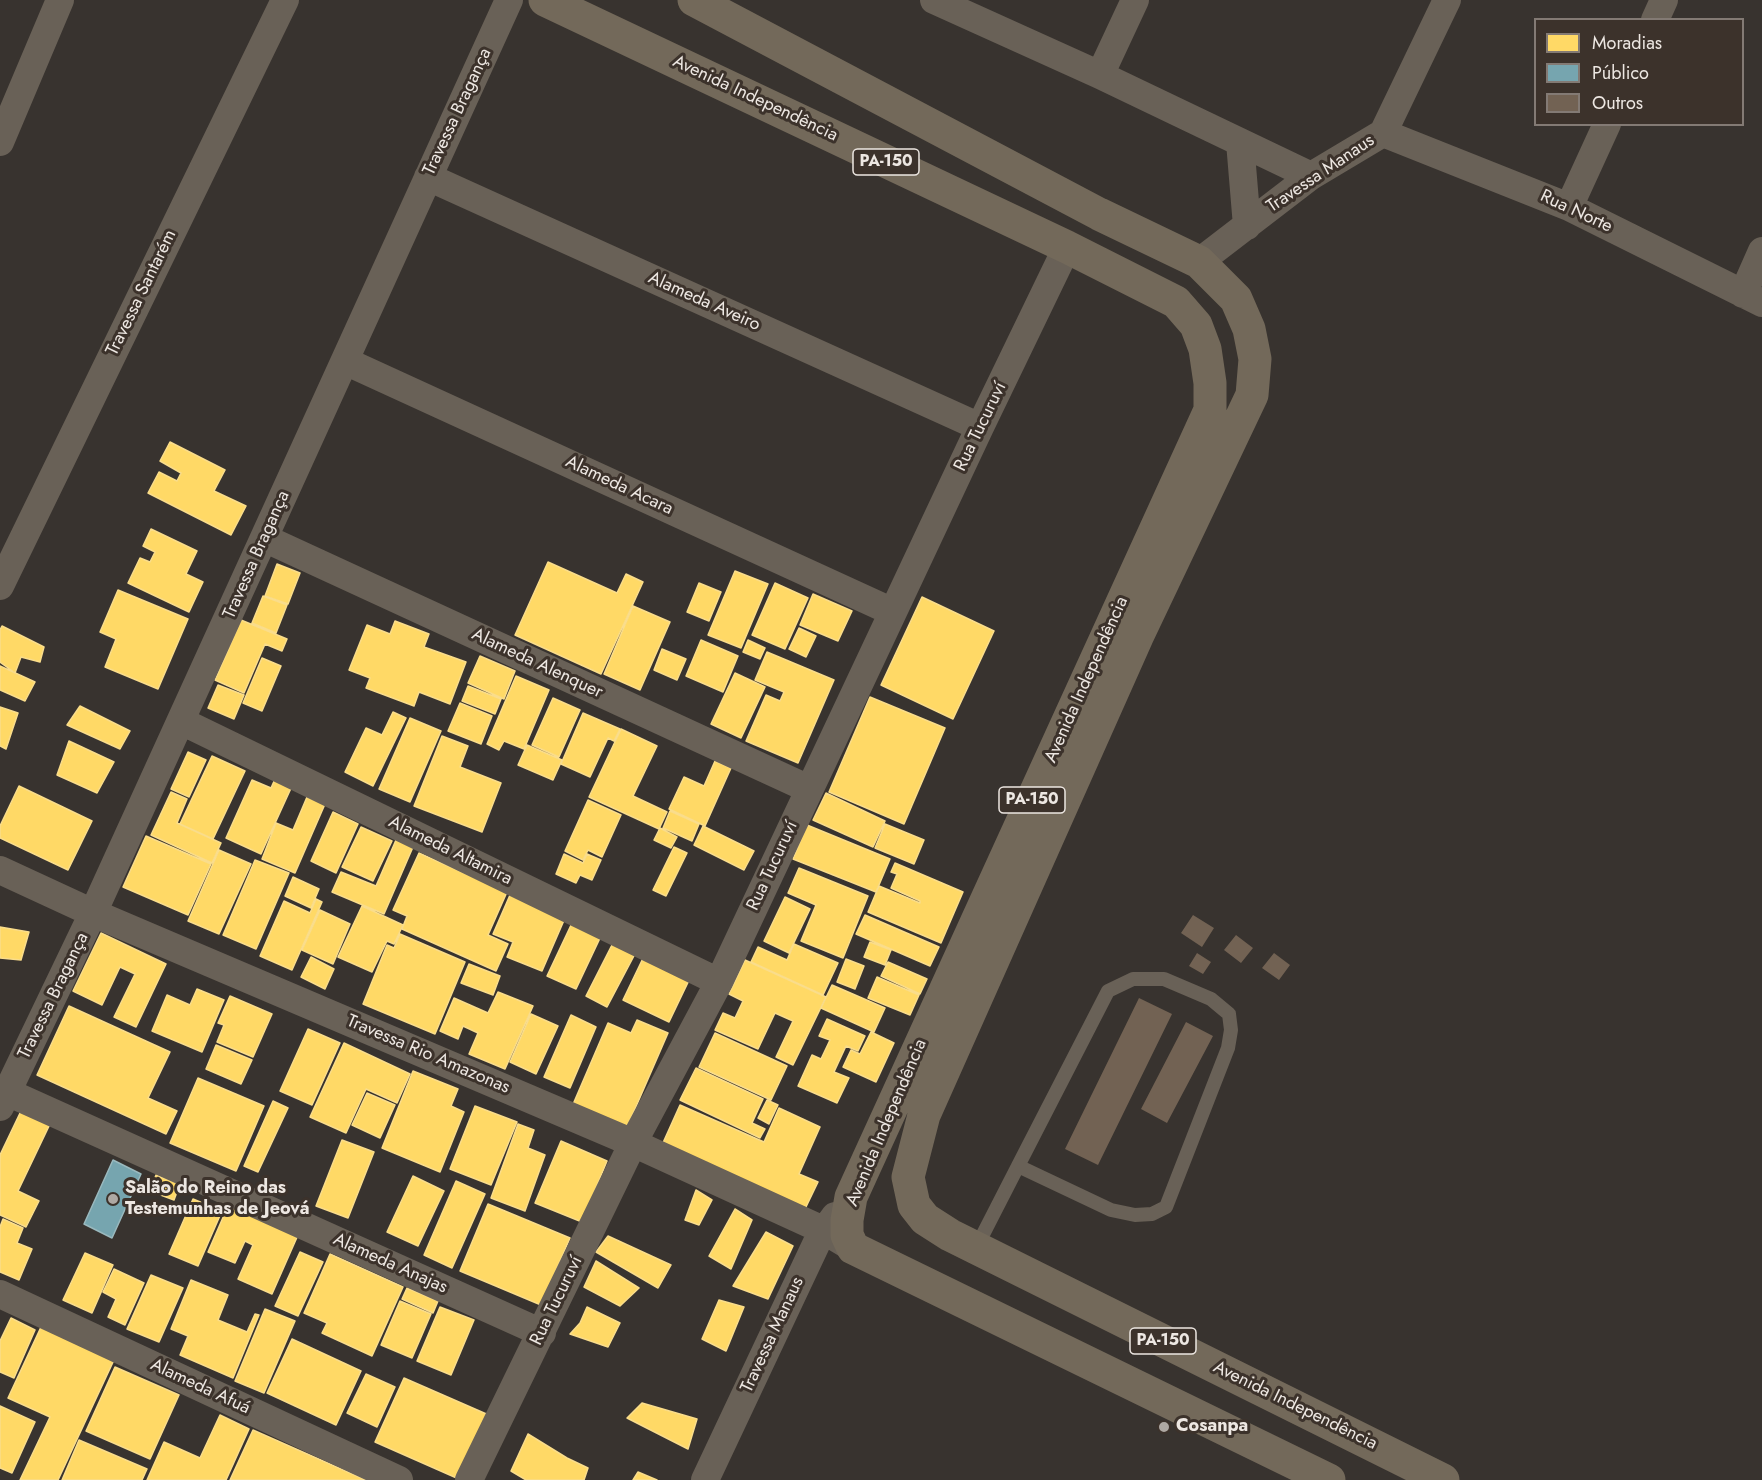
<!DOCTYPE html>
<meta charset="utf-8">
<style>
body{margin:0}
#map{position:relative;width:1762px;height:1480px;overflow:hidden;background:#38332f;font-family:Jost,sans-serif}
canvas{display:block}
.legend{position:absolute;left:1534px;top:18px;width:210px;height:108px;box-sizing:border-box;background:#3c322b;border:2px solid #837a74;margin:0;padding:8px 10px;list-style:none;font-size:18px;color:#ede7e2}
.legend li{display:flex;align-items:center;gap:12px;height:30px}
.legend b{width:30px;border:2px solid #837a74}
</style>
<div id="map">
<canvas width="1762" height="1480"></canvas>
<ul class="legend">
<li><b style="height:16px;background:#ffd966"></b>Moradias</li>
<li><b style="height:16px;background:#76a5af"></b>Público</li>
<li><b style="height:16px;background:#726253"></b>Outros</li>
</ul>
</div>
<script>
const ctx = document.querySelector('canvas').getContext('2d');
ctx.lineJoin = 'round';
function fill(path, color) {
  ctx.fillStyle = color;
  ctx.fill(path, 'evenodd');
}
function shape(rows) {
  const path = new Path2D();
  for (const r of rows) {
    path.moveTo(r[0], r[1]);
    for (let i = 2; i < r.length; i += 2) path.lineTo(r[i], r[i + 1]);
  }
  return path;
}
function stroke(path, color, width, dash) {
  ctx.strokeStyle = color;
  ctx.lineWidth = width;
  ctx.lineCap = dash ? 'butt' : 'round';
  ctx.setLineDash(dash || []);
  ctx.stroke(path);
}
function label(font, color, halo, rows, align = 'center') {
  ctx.font = font + ' Jost,sans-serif';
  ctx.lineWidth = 6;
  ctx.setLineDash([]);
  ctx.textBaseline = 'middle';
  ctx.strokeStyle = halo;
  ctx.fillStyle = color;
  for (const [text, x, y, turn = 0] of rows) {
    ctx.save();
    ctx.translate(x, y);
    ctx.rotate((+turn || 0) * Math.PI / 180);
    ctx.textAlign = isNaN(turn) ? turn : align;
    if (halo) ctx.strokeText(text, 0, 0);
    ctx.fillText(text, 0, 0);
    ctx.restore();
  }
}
const homes = shape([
 [170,442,225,470,214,491,246,506,231,535,148,493,159,472,177,481,181,473,160,461,170,442],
 [151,529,197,551,186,574,203,582,189,612,128,583,140,558,150,562,155,552,143,546,151,529],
 [548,562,617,593,626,574,643,582,601,674,515,635,548,562],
 [277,564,300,573,288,604,265,596,277,564],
 [735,571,768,584,741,648,708,635,735,571],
 [699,583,721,592,709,621,687,612,699,583],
 [775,583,808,598,785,649,752,635,775,583],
 [118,590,188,619,158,689,105,667,116,639,100,632,118,590],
 [813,594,852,611,838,641,800,625,813,594],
 [263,596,287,605,276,633,252,623,263,596],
 [922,597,994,631,953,719,881,685,922,597],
 [633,606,670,622,640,690,604,674,633,606],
 [241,620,287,639,282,651,265,644,244,693,215,680,241,620],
 [395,621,429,634,424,647,466,662,450,704,419,692,414,706,366,688,370,678,349,670,367,625,390,634,395,621],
 [2,626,44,647,40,662,21,657,15,673,0,662,0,630,2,626],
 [799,628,816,636,806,657,789,649,799,628],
 [701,640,738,656,723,692,686,676,701,640],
 [748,640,765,648,760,659,743,652,748,640],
 [662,649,686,659,677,680,654,670,662,649],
 [767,652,834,680,798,763,746,741,766,695,780,701,784,692,755,680,767,652],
 [480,656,515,671,504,699,468,683,480,656],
 [262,658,281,666,262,711,243,703,262,658],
 [0,666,35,682,25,701,0,690,0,666],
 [735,673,765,687,741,738,711,724,735,673],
 [516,676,549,690,524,749,504,741,499,750,487,744,516,676],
 [218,685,244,695,234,719,208,708,218,685],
 [468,686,501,699,495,714,462,701,468,686],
 [870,697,945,728,904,824,829,792,870,697],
 [553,698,580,710,559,757,532,745,553,698],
 [460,703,492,716,481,744,448,731,460,703],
 [80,706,130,731,120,749,67,725,80,706],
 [0,707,18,713,6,749,0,746,0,707],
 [393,712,406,718,373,786,345,772,366,728,382,735,393,712],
 [583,713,620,729,614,741,608,738,590,777,561,764,583,713],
 [410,718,441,731,410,802,379,789,410,718],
 [621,729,657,746,633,796,667,812,659,829,589,797,621,729],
 [442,736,468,746,460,767,501,783,482,832,414,806,442,736],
 [69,741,114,762,97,793,57,775,69,741],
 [527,745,562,760,553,780,518,765,527,745],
 [188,752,206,760,189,797,171,789,188,752],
 [212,756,245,771,213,839,180,824,212,756],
 [715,761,731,768,705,826,669,809,684,777,704,786,715,761],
 [275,779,292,786,261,854,226,838,252,780,271,788,275,779],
 [19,786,92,821,68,870,0,838,0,826,19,786],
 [171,792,187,799,177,823,221,843,212,863,151,835,171,792],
 [826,793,885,821,873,847,813,820,826,793],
 [307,797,325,804,295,873,262,859,276,823,293,830,307,797],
 [588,800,621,815,602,857,588,850,583,860,565,851,588,800],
 [670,811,699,824,692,841,663,828,670,811],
 [333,812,358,824,336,873,311,861,333,812],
 [885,824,924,840,914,864,875,848,885,824],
 [807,825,890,859,876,892,793,859,807,825],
 [703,826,754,851,744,870,694,845,703,826],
 [361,827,392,841,373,881,342,867,361,827],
 [660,828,677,837,671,848,654,840,660,828],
 [146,836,211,864,188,915,123,887,146,836],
 [396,840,413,847,384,914,332,892,341,872,376,886,396,840],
 [674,847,687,853,666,896,653,890,674,847],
 [219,850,251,864,219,934,188,921,219,850],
 [419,853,507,892,488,935,508,944,496,971,402,929,407,916,393,910,419,853],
 [564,854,583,863,587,854,601,860,592,880,580,875,576,883,556,874,564,854],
 [255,860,289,873,256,949,223,935,255,860],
 [895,863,963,892,941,943,868,912,879,886,920,903,920,901,891,888,897,874,891,872,895,863],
 [799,868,868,896,843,958,801,941,816,905,788,893,799,868],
 [293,877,319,889,311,908,285,896,293,877],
 [510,895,565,918,542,971,507,957,513,942,493,934,510,895],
 [785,897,810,909,789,953,764,941,785,897],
 [316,899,322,902,292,970,260,956,284,901,310,913,316,899],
 [362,906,403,925,394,944,387,941,372,972,338,957,362,906],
 [320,910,350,924,333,964,302,950,320,910],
 [865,915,939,947,930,966,856,934,865,915],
 [572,923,601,936,576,989,547,976,572,923],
 [0,927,29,932,21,960,0,958,0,927],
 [101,933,166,964,136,1027,114,1017,135,974,120,967,102,1005,73,991,101,933],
 [400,934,465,962,435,1034,363,1004,387,945,394,948,400,934],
 [614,941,636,952,607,1007,586,996,614,941],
 [870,942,891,950,885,965,864,957,870,942],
 [794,944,838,963,823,995,751,962,758,947,787,960,794,944],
 [646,952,692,974,669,1022,623,1000,646,952],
 [311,957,334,969,325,989,301,977,311,957],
 [846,959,864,966,855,989,837,982,846,959],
 [745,960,826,997,793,1065,776,1057,793,1021,775,1013,758,1049,715,1030,723,1013,735,1018,743,1001,729,994,745,960],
 [888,962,927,979,920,994,881,976,888,962],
 [469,964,500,976,493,995,461,983,469,964],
 [877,977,919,995,910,1015,868,998,877,977],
 [832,985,885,1008,874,1032,821,1008,832,985],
 [197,989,224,1000,202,1052,152,1031,167,995,190,1005,197,989],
 [498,992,533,1006,505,1069,469,1054,478,1033,463,1026,458,1039,440,1031,454,998,488,1013,498,992],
 [230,996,272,1014,253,1057,217,1042,224,1025,218,1023,230,996],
 [69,1006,170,1052,148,1098,177,1111,166,1134,37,1075,69,1006],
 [531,1014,558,1026,536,1074,510,1062,531,1014],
 [571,1015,596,1027,570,1088,544,1077,571,1015],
 [827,1019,865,1036,858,1051,846,1046,834,1072,849,1078,837,1103,798,1086,812,1055,821,1059,830,1040,819,1036,827,1019],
 [637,1020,668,1033,625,1132,571,1109,608,1023,631,1033,637,1020],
 [308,1029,340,1043,312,1105,280,1091,308,1029],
 [871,1032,894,1043,876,1082,843,1067,851,1050,860,1054,871,1032],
 [715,1033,787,1066,771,1100,699,1067,715,1033],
 [344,1043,410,1074,397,1103,366,1089,346,1133,310,1117,344,1043],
 [216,1045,252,1060,241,1084,206,1069,216,1045],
 [696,1068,763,1099,752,1123,765,1129,760,1138,680,1100,696,1068],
 [413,1071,458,1089,451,1106,464,1112,440,1172,382,1148,413,1071],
 [198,1078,264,1106,236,1171,170,1143,198,1078],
 [367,1093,395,1105,380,1138,352,1125,367,1093],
 [767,1100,778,1105,769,1124,758,1118,767,1100],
 [273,1101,288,1108,258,1172,244,1166,273,1101],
 [680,1105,764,1142,779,1108,820,1127,799,1174,818,1182,805,1209,662,1145,680,1105],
 [475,1106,517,1122,491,1185,450,1169,475,1106],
 [21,1111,50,1124,18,1191,39,1201,26,1227,0,1215,0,1155,21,1111],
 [518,1124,534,1130,528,1148,545,1155,525,1211,491,1198,518,1124],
 [342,1140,374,1152,348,1218,316,1206,342,1140],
 [561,1141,607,1161,582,1222,535,1203,561,1141],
 [156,1175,180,1184,174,1200,150,1191,156,1175],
 [413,1176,444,1191,418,1246,387,1232,413,1176],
 [456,1181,485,1194,452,1268,424,1255,456,1181],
 [696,1190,712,1200,699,1225,685,1220,696,1190],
 [193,1199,222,1211,198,1266,169,1254,193,1199],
 [488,1204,570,1238,541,1305,460,1271,488,1204],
 [228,1206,298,1235,272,1294,238,1279,253,1245,245,1241,235,1263,208,1252,228,1206],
 [735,1209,752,1220,731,1269,709,1256,735,1209],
 [3,1219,23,1228,17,1243,32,1249,19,1280,0,1272,0,1227,3,1219],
 [766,1232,793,1246,768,1299,733,1286,766,1232],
 [608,1236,671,1265,658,1288,596,1252,608,1236],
 [300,1252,323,1262,298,1316,275,1306,300,1252],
 [85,1253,113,1265,92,1313,63,1300,85,1253],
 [330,1254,403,1287,372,1356,322,1333,327,1323,304,1313,330,1254],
 [596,1261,639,1288,620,1306,584,1287,596,1261],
 [114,1269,144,1283,125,1325,108,1317,116,1299,103,1292,114,1269],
 [151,1275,183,1288,159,1342,127,1329,151,1275],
 [191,1280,228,1295,218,1320,247,1332,255,1314,259,1315,233,1378,180,1355,188,1336,171,1329,191,1280],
 [407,1288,438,1301,433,1313,402,1299,407,1288],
 [719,1300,744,1307,726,1351,702,1339,719,1300],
 [400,1301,431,1314,412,1358,381,1345,400,1301],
 [440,1307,474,1320,451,1375,417,1361,440,1307],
 [587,1307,620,1323,608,1347,570,1334,580,1323,587,1307],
 [265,1309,295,1321,264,1393,235,1381,265,1309],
 [11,1318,35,1330,14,1378,0,1372,0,1341,11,1318],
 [41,1327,114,1360,58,1480,20,1480,50,1417,8,1398,41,1327],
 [292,1339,361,1371,336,1425,267,1393,292,1339],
 [115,1367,179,1395,150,1459,86,1431,115,1367],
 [366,1374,395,1387,377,1427,347,1413,366,1374],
 [404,1378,491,1416,461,1480,375,1442,404,1378],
 [642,1403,697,1419,688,1449,627,1418,642,1403],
 [0,1406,35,1422,12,1473,0,1468,0,1406],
 [220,1415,249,1429,226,1480,147,1480,164,1442,200,1458,220,1415],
 [253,1430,366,1480,230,1480,253,1430],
 [528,1434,567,1458,588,1468,584,1480,526,1480,511,1471,528,1434],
 [79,1440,147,1469,142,1480,62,1480,79,1440],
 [638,1472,657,1480,633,1480,638,1472]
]);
fill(homes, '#ffd966');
stroke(homes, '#fadd8b', 1.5);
const public = shape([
 [113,1160,141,1174,112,1238,84,1224,113,1160]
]);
fill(public, '#76a5af');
stroke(public, '#9ab9be', 1.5);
fill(shape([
 [1193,915,1214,928,1202,947,1181,933],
 [1236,935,1253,948,1241,963,1224,950],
 [1197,953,1211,962,1203,974,1189,966],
 [1274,953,1290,965,1279,980,1262,968],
 [1139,998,1172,1014,1098,1165,1065,1149],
 [1186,1022,1213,1036,1167,1123,1141,1109]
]), '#726253');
stroke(shape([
 [976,1248,1018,1166,1108,991,1133,979,1164,979,1211,999,1229,1014,1231,1030,1228,1048,1166,1207,1152,1214,1135,1215,1111,1210,1018,1166]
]), '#696157', 14);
stroke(shape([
 [934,0,1100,75,1311,176],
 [1655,20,1664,0],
 [1100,75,1135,0],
 [1383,133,1569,207,1762,303],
 [0,142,60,0],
 [1240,142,1247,226],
 [428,177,980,427],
 [1569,207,1607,124],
 [1199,262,1311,176,1383,133,1447,0],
 [1743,294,1762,251],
 [345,361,893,612],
 [264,538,809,789],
 [0,586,285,0],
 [181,721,719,982],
 [0,870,93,913,633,1143,823,1230,853,1248],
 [7,1092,542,1333],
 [0,1107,93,913,509,0],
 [0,1294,399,1480],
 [469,1480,633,1143,719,982,980,427,1067,247],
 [705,1480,819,1238,835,1216]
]), '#696157', 28);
stroke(shape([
 [545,0,1067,247,1176,302,1196,325,1205,349,1210,383,1210,410,851,1197,847,1220,847,1235,853,1248,1329,1480],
 [694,0,1099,214,1199,262,1236,299,1249,329,1255,359,1252,395,1137,637,924,1115,908,1177,914,1205,925,1219,950,1235,1443,1480]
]), '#73695a', 33);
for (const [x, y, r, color] of [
 [113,1199,6,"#aea8a3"],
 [1164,1427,6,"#aea8a3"]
]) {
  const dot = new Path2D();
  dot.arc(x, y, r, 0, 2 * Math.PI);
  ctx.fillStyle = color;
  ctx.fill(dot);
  stroke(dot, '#3c322b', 2);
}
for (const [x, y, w] of [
 [886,162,66],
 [1032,800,66],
 [1163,1341,66]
]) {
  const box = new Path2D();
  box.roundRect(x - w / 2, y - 13, w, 26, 4.5);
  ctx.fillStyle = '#3c322b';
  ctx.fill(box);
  stroke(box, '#ede7e2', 1.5);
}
label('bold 16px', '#ede7e2', null, [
 ["PA-150",886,162],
 ["PA-150",1032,800],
 ["PA-150",1163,1341]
]);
label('18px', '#ede7e2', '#3c322b', [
 ["Avenida Independência",755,99,25],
 ["Travessa Bragança",458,112,-65],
 ["Travessa Manaus",1321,174,-34],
 ["Rua Norte",1576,212,25],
 ["Travessa Santarém",142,293,-64],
 ["Alameda Aveiro",704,302,24],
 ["Rua Tucuruví",981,427,-64],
 ["Alameda Acara",619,486,25],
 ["Travessa Bragança",257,555,-66],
 ["Alameda Alenquer",537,664,25],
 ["Avenida Independência",1087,680,-66],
 ["Alameda Altamira",450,851,26],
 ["Rua Tucuruví",773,866,-65],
 ["Travessa Bragança",54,996,-64],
 ["Travessa Rio Amazonas",428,1055,23],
 ["Avenida Independência",887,1123,-67],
 ["Alameda Anajas",390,1264,24],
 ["Rua Tucuruví",557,1301,-64],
 ["Travessa Manaus",773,1335,-65],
 ["Alameda Afuá",200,1387,25],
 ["Avenida Independência",1295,1406,26]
]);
label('bold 18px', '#ede7e2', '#3c322b', [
 ["Salão do Reino das",125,1189],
 ["Testemunhas de Jeová",125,1210],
 ["Cosanpa",1176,1427]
], 'left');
</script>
